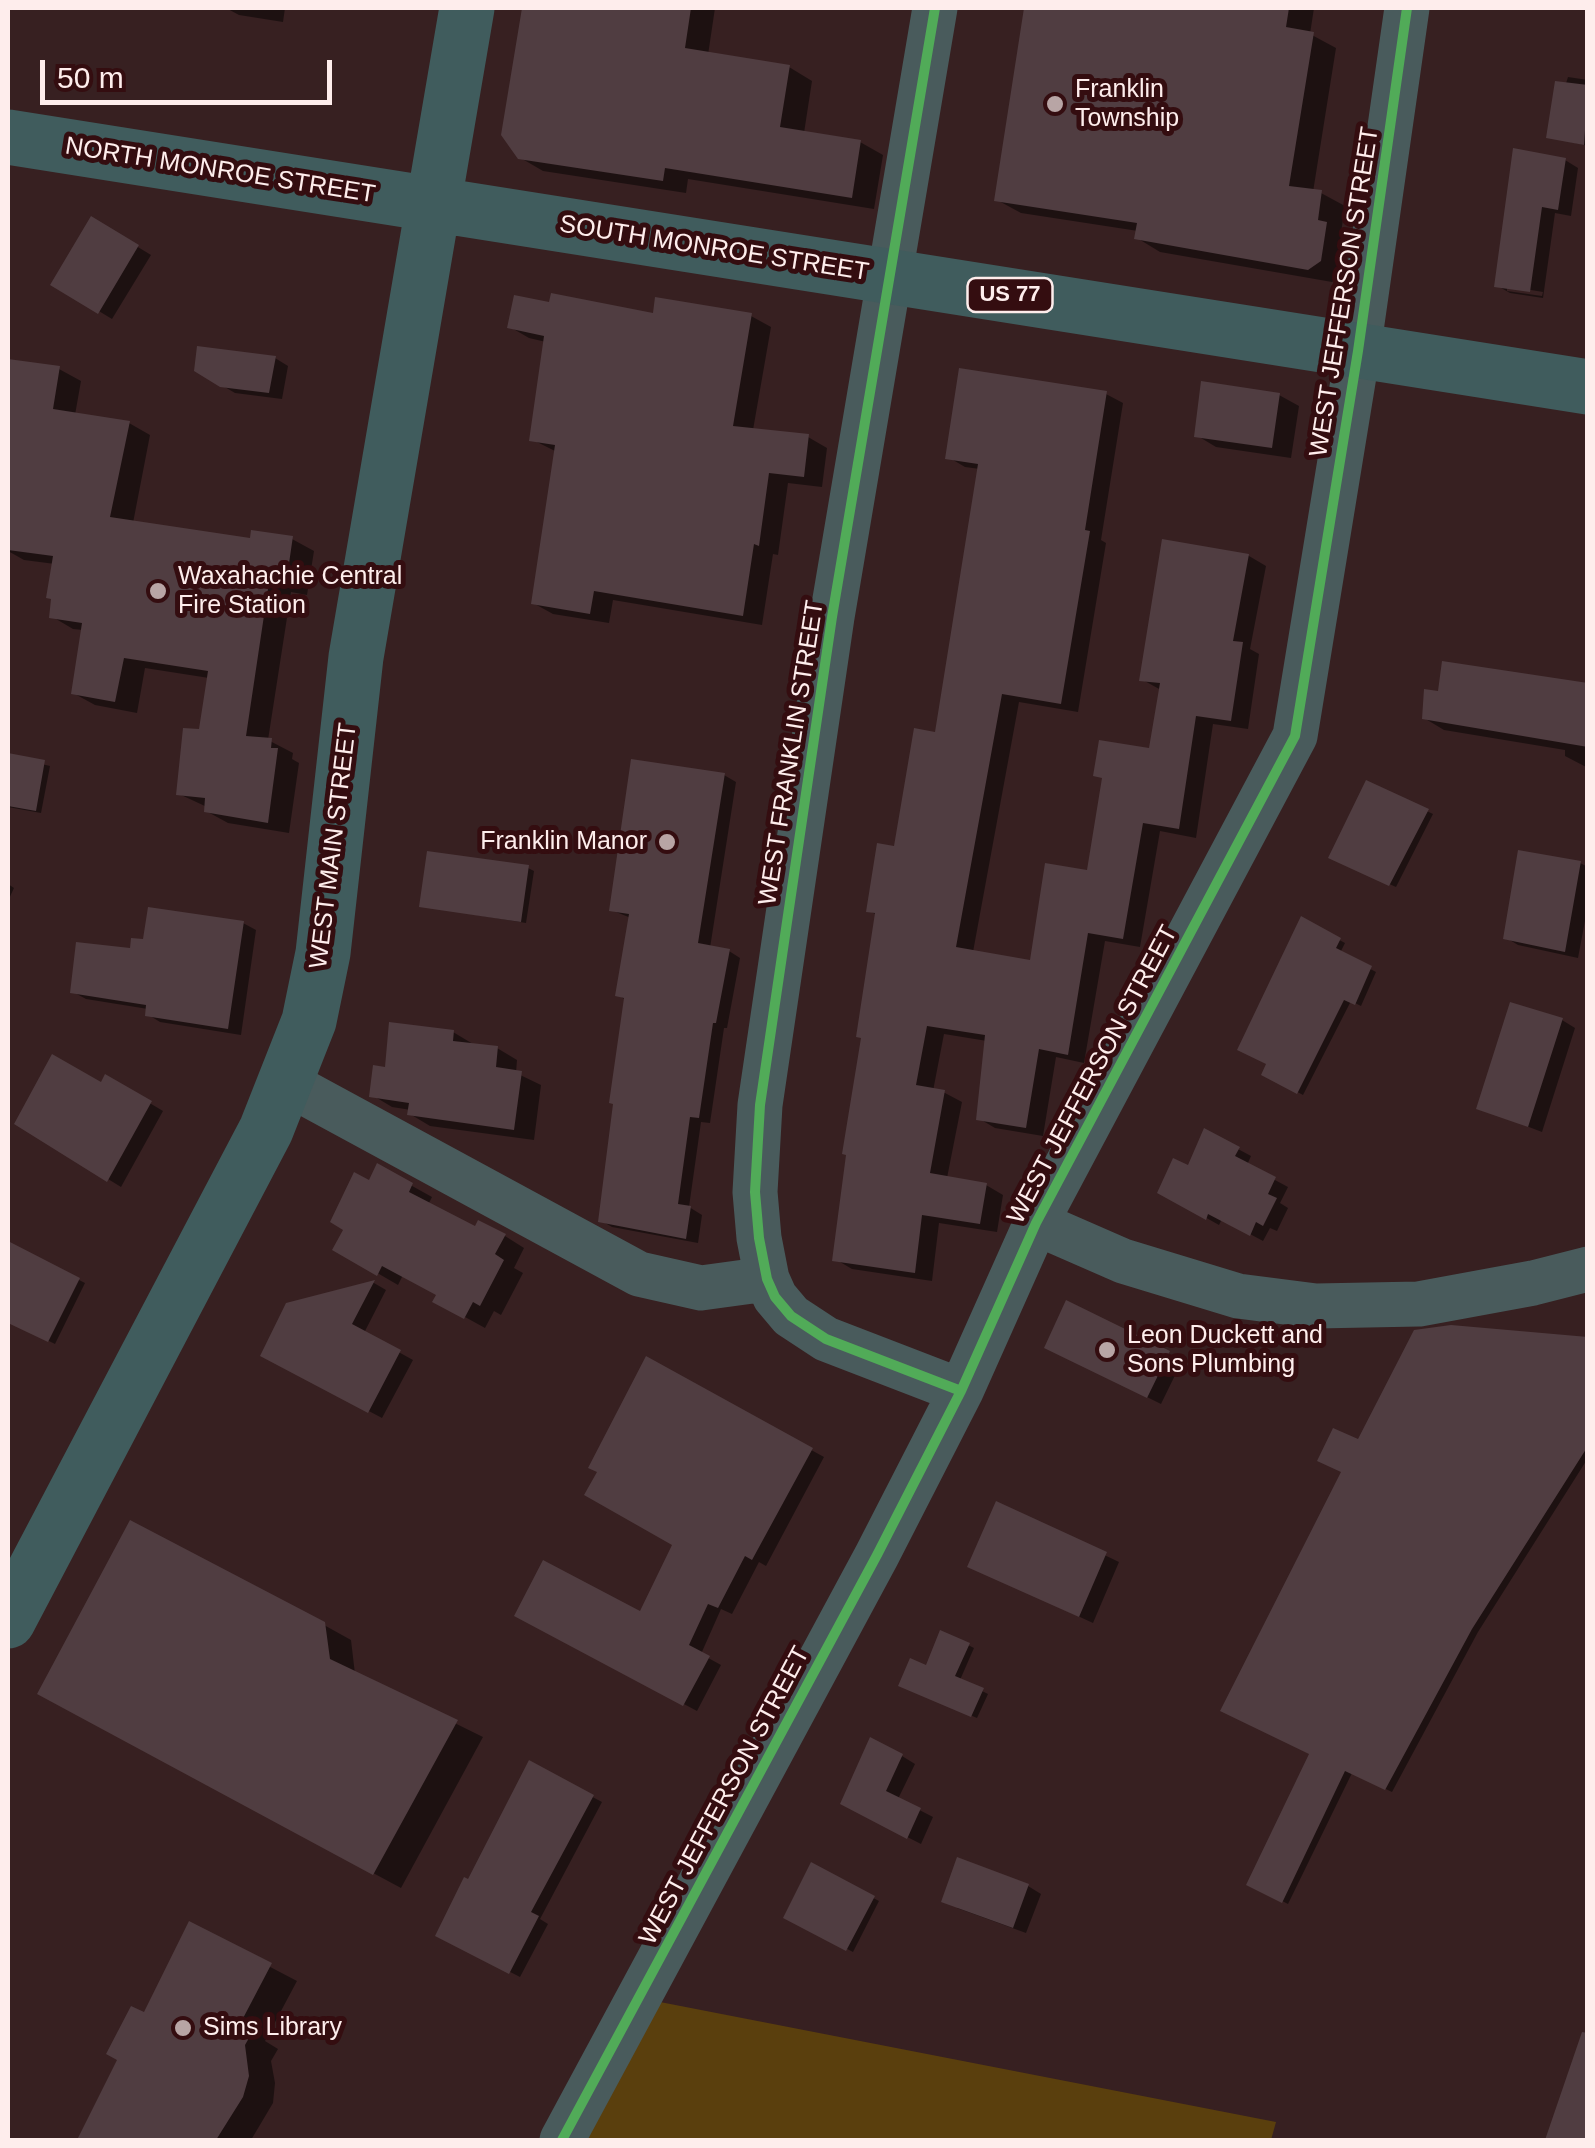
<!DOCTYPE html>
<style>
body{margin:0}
#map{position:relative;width:1595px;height:2148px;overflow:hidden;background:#372021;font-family:Helvetica,sans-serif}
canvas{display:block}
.frame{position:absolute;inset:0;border:10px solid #feedec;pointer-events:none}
.scale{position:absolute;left:40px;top:60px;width:292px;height:45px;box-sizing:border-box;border:5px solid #feedec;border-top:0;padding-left:12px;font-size:30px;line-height:35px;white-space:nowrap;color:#feedec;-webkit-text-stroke:8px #340d10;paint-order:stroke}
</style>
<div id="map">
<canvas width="1595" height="2148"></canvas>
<div class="frame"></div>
<div class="scale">50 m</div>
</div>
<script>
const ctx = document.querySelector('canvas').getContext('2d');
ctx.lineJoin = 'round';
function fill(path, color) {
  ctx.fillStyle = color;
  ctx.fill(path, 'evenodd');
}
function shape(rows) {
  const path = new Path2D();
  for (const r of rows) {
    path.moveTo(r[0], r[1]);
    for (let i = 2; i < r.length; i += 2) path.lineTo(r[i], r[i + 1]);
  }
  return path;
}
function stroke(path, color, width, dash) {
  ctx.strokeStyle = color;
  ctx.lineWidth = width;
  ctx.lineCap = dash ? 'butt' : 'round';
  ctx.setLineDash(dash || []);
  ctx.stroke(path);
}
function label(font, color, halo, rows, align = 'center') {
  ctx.font = font + ' Helvetica,sans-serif';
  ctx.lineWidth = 10;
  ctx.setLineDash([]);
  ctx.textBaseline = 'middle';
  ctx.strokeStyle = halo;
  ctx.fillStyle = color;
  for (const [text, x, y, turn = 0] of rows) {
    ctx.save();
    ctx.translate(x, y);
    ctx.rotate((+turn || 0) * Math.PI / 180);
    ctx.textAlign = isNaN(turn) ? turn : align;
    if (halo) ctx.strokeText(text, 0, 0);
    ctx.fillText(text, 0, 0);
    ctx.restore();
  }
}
fill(shape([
 [660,2002,1276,2122,1271,2140,582,2140]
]), '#5a3f0d');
fill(shape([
 [226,8,285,8,283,22,239,15],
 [524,8,715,8,708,55,789,67,812,81,804,133,860,142,883,155,874,209,688,179,686,193,543,171,519,157,504,135],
 [1026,8,1314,8,1310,34,1336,48,1313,192,1321,193,1345,206,1341,233,1349,238,1344,274,1332,282,1160,252,1137,238,1138,231,1021,213,997,200],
 [1568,77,1588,80,1588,146,1549,137],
 [1565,160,1578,168,1571,216,1555,213,1543,298,1510,293,1496,285],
 [1507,286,1543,292,1542,296,1507,291],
 [92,219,151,255,112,319,54,284],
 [655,316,751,316,771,327,753,430,808,437,827,448,822,487,788,483,778,555,773,554,762,625,613,600,609,623,553,614,533,603,557,452,531,439,546,342,529,338,510,327],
 [275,358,288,366,282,399,235,393,196,370],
 [8,361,59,369,81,381,75,415,129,423,150,435,133,523,251,541,292,539,314,551,307,595,291,592,268,740,293,753,292,759,299,763,289,833,228,823,206,811,207,807,179,794,201,732,209,678,145,668,137,713,95,705,73,693,83,630,73,629,51,616,55,564,24,560,8,551,8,509,14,458,8,456],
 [1106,394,1123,403,1101,540,1106,543,1078,712,1019,702,973,952,1032,963,1089,873,1151,751,1161,690,1141,679,1164,542,1249,556,1266,566,1250,649,1259,654,1248,729,1213,724,1196,838,1160,831,1140,947,1105,941,1084,1063,1056,1057,1043,1136,995,1128,978,1118,987,1041,944,1034,933,1091,945,1093,962,1102,947,1178,986,1185,1003,1195,997,1232,939,1223,932,1281,852,1269,835,1259,877,915,868,910,896,849,937,734,980,469,965,467,948,457],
 [1279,395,1299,406,1291,458,1216,447,1196,435],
 [1588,686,1588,768,1565,756,1565,750,1444,730,1424,718],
 [8,756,50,766,41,813,8,807],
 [724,775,736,782,710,948,729,951,740,958,727,1028,724,1028,710,1123,701,1122,689,1207,702,1215,698,1243,612,1227,600,1220,626,1000,618,995,631,918,611,910],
 [1367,783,1433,814,1396,887,1336,860],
 [1580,863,1588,867,1588,905,1578,958,1518,945,1505,937],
 [528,868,534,871,526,923,421,906],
 [8,884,14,888,8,901],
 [1302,920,1345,943,1340,953,1376,972,1361,1006,1351,1001,1303,1095,1264,1074],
 [243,923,256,930,241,1035,160,1022,147,1014,148,1009,86,999,73,992,132,950],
 [1562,1020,1575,1028,1542,1132,1479,1108],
 [453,1032,473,1044,497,1048,517,1060,516,1073,541,1085,534,1140,430,1126,410,1114,411,1110,392,1107,372,1095,387,1069],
 [106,1077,163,1111,121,1187,51,1144],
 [1238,1149,1251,1156,1247,1165,1288,1187,1280,1203,1288,1208,1277,1231,1270,1228,1263,1241,1222,1219,1219,1225,1160,1192],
 [378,1167,432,1197,428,1205,476,1230,505,1236,524,1248,514,1268,523,1273,501,1315,494,1311,485,1328,436,1301,439,1295,403,1275,398,1285,336,1249],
 [8,1244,85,1283,55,1344,8,1321],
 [374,1283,386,1290,364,1333,413,1360,382,1418,263,1355,288,1306],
 [1067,1303,1182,1361,1161,1404,1060,1354],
 [1588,1339,1588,1458,1478,1632,1392,1792,1352,1773,1288,1904,1249,1884,1312,1753,1359,1442],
 [647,1360,824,1457,766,1566,759,1562,732,1614,721,1609,701,1654,721,1665,697,1711,517,1615,642,1614,676,1544],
 [998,1504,1119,1562,1093,1623,984,1573],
 [324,1625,351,1640,355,1674,483,1737,401,1888,66,1708],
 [968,1645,974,1648,960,1680,988,1694,977,1718,907,1688,927,1668],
 [902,1756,915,1764,898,1799,933,1817,921,1844,856,1811],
 [530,1764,602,1802,540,1919,548,1924,520,1977,438,1935,469,1883],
 [812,1866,879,1901,853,1952,786,1917],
 [1028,1886,1041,1894,1026,1933,957,1908],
 [190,1925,297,1981,265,2041,278,2049,271,2061,275,2083,273,2103,251,2140,97,2140,84,2133]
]), '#0007');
fill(shape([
 [522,8,691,8,685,48,790,65,780,127,861,140,852,198,665,168,663,181,518,159,501,135],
 [1024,8,1289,8,1286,27,1314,32,1289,186,1322,190,1318,220,1327,222,1321,261,1308,270,1134,239,1137,223,994,201],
 [1555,81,1588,85,1584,145,1546,138],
 [1513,148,1566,158,1558,210,1542,207,1530,292,1494,287],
 [91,216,139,245,98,314,50,285],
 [551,293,653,313,655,297,752,313,733,426,809,434,804,477,769,473,759,546,754,544,743,616,594,591,590,614,531,604,555,445,529,441,544,336,507,328,514,295,549,302],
 [197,346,276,356,269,393,220,387,194,371],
 [8,359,60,366,53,409,130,421,110,517,250,538,251,530,293,536,286,584,269,582,246,736,272,738,271,748,278,748,268,823,204,812,205,798,176,795,183,728,199,729,208,671,124,658,115,702,71,694,82,623,49,618,51,599,46,598,53,556,8,550],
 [959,368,1107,391,1085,530,1090,531,1061,704,1002,694,956,947,1030,960,1045,863,1087,870,1102,778,1093,776,1099,740,1149,748,1160,683,1139,681,1162,539,1249,554,1233,641,1243,642,1231,721,1196,716,1179,829,1143,823,1123,939,1088,933,1068,1055,1039,1049,1026,1128,976,1120,985,1035,927,1026,916,1085,945,1090,930,1173,987,1183,980,1224,922,1215,915,1273,832,1261,846,1155,842,1154,861,1038,856,1037,875,913,866,912,877,843,894,846,914,728,935,732,978,464,945,459],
 [1201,381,1280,393,1272,448,1194,437],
 [1442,661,1588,683,1588,747,1422,719,1424,689,1438,691],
 [8,753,45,760,36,811,8,806],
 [631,759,725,773,698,943,730,949,716,1023,713,1023,699,1118,690,1117,678,1204,691,1206,686,1239,598,1222,613,1104,609,1103,624,998,615,996,629,914,609,911],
 [1366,780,1429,809,1389,886,1328,858],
 [1518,850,1581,861,1565,952,1503,939],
 [427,851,529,865,521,922,419,907],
 [148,907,244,921,228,1029,145,1016,146,1005,70,993,76,942,130,948,131,938,143,939],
 [1301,916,1341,938,1336,948,1372,966,1355,1005,1344,1000,1297,1094,1261,1075,1266,1064,1237,1050],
 [1510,1002,1563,1018,1528,1127,1476,1109],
 [389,1022,454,1030,453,1041,498,1046,496,1067,522,1071,514,1130,407,1115,409,1103,369,1097,373,1065,385,1067],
 [52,1054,101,1082,105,1074,152,1101,107,1182,14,1124],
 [1204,1128,1240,1147,1235,1156,1276,1177,1268,1194,1277,1198,1263,1226,1256,1222,1250,1236,1208,1214,1206,1220,1157,1193,1173,1158,1188,1165],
 [377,1163,413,1183,409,1192,475,1226,478,1220,506,1234,495,1254,504,1260,480,1306,473,1302,464,1319,432,1302,436,1295,382,1266,377,1276,332,1250,343,1230,330,1222,354,1172,369,1180],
 [8,1241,80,1278,48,1342,8,1323],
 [375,1280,352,1324,401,1350,368,1413,260,1356,286,1303],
 [1066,1300,1170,1351,1147,1398,1044,1348],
 [1451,1325,1588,1337,1588,1446,1472,1629,1385,1790,1345,1771,1282,1903,1246,1885,1309,1754,1220,1711,1341,1472,1317,1461,1333,1428,1358,1439,1414,1330],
 [646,1356,813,1448,752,1560,745,1556,718,1608,708,1604,689,1645,710,1656,683,1706,514,1616,543,1560,640,1611,672,1545,584,1495,597,1472,588,1468],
 [996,1501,1107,1552,1079,1617,967,1567],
 [130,1520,325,1622,330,1659,458,1720,373,1875,37,1694],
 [940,1630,970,1643,955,1676,984,1688,971,1717,898,1686,910,1658,926,1665],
 [870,1737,903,1754,886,1791,921,1808,907,1839,840,1804],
 [529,1760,594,1795,531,1912,539,1916,509,1974,435,1936,464,1877,468,1879],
 [957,1857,1029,1884,1013,1928,941,1902],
 [811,1862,875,1896,846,1951,783,1918],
 [189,1921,272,1963,240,2024,253,2031,245,2045,249,2076,243,2097,216,2140,77,2140,117,2060,106,2054,131,2006,144,2012],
 [1582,2032,1588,2033,1588,2140,1545,2140]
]), '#503d41');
stroke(shape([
 [935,8,832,617,760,1105,755,1192,759,1238,767,1279,775,1297,791,1316,826,1339,961,1391],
 [285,1082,639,1274,701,1288,767,1279],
 [1036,1223,1123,1261,1238,1296,1316,1306,1419,1304,1533,1283,1588,1269],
 [562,2140,877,1555,961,1391,1036,1223,1295,736,1358,351,1407,8]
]), '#495b5c', 45);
stroke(shape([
 [8,137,1588,387],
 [8,1621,266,1130,309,1021,323,953,356,657,467,8]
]), '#405c5d', 55);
stroke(shape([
 [935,8,832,617,760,1105,755,1192,759,1238,767,1279,775,1297,791,1316,826,1339,961,1391],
 [562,2140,877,1555,961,1391,1036,1223,1295,736,1358,351,1407,8]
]), '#51ab58', 10);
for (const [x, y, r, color] of [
 [1055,104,10,"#b8a5a5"],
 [158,591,10,"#b8a5a5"],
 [667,842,10,"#b8a5a5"],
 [1107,1350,10,"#b8a5a5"],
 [183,2028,10,"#b8a5a5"]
]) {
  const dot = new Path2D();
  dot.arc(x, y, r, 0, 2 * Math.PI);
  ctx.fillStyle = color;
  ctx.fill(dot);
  stroke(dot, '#340d10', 4);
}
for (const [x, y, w] of [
 [1010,295,85]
]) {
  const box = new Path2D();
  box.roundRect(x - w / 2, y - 17, w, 34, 8);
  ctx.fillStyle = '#340d10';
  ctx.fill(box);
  stroke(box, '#feedec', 2.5);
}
label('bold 22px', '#feedec', null, [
 ["US 77",1010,295]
]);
label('25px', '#feedec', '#340d10', [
 ["Franklin",1075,90],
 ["Township",1075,119],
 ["Waxahachie Central",178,577],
 ["Fire Station",178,606],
 ["Franklin Manor",647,842,"right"],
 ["Leon Duckett and",1127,1336],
 ["Sons Plumbing",1127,1365],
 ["Sims Library",203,2028]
], 'left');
label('25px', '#feedec', '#340d10', [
 ["NORTH MONROE STREET",220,171,9],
 ["SOUTH MONROE STREET",714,249,9],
 ["WEST JEFFERSON STREET",1345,292,-81],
 ["WEST FRANKLIN STREET",792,753,-81],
 ["WEST MAIN STREET",334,846,-83],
 ["WEST JEFFERSON STREET",1093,1075,-62],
 ["WEST JEFFERSON STREET",725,1796,-62]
]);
</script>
